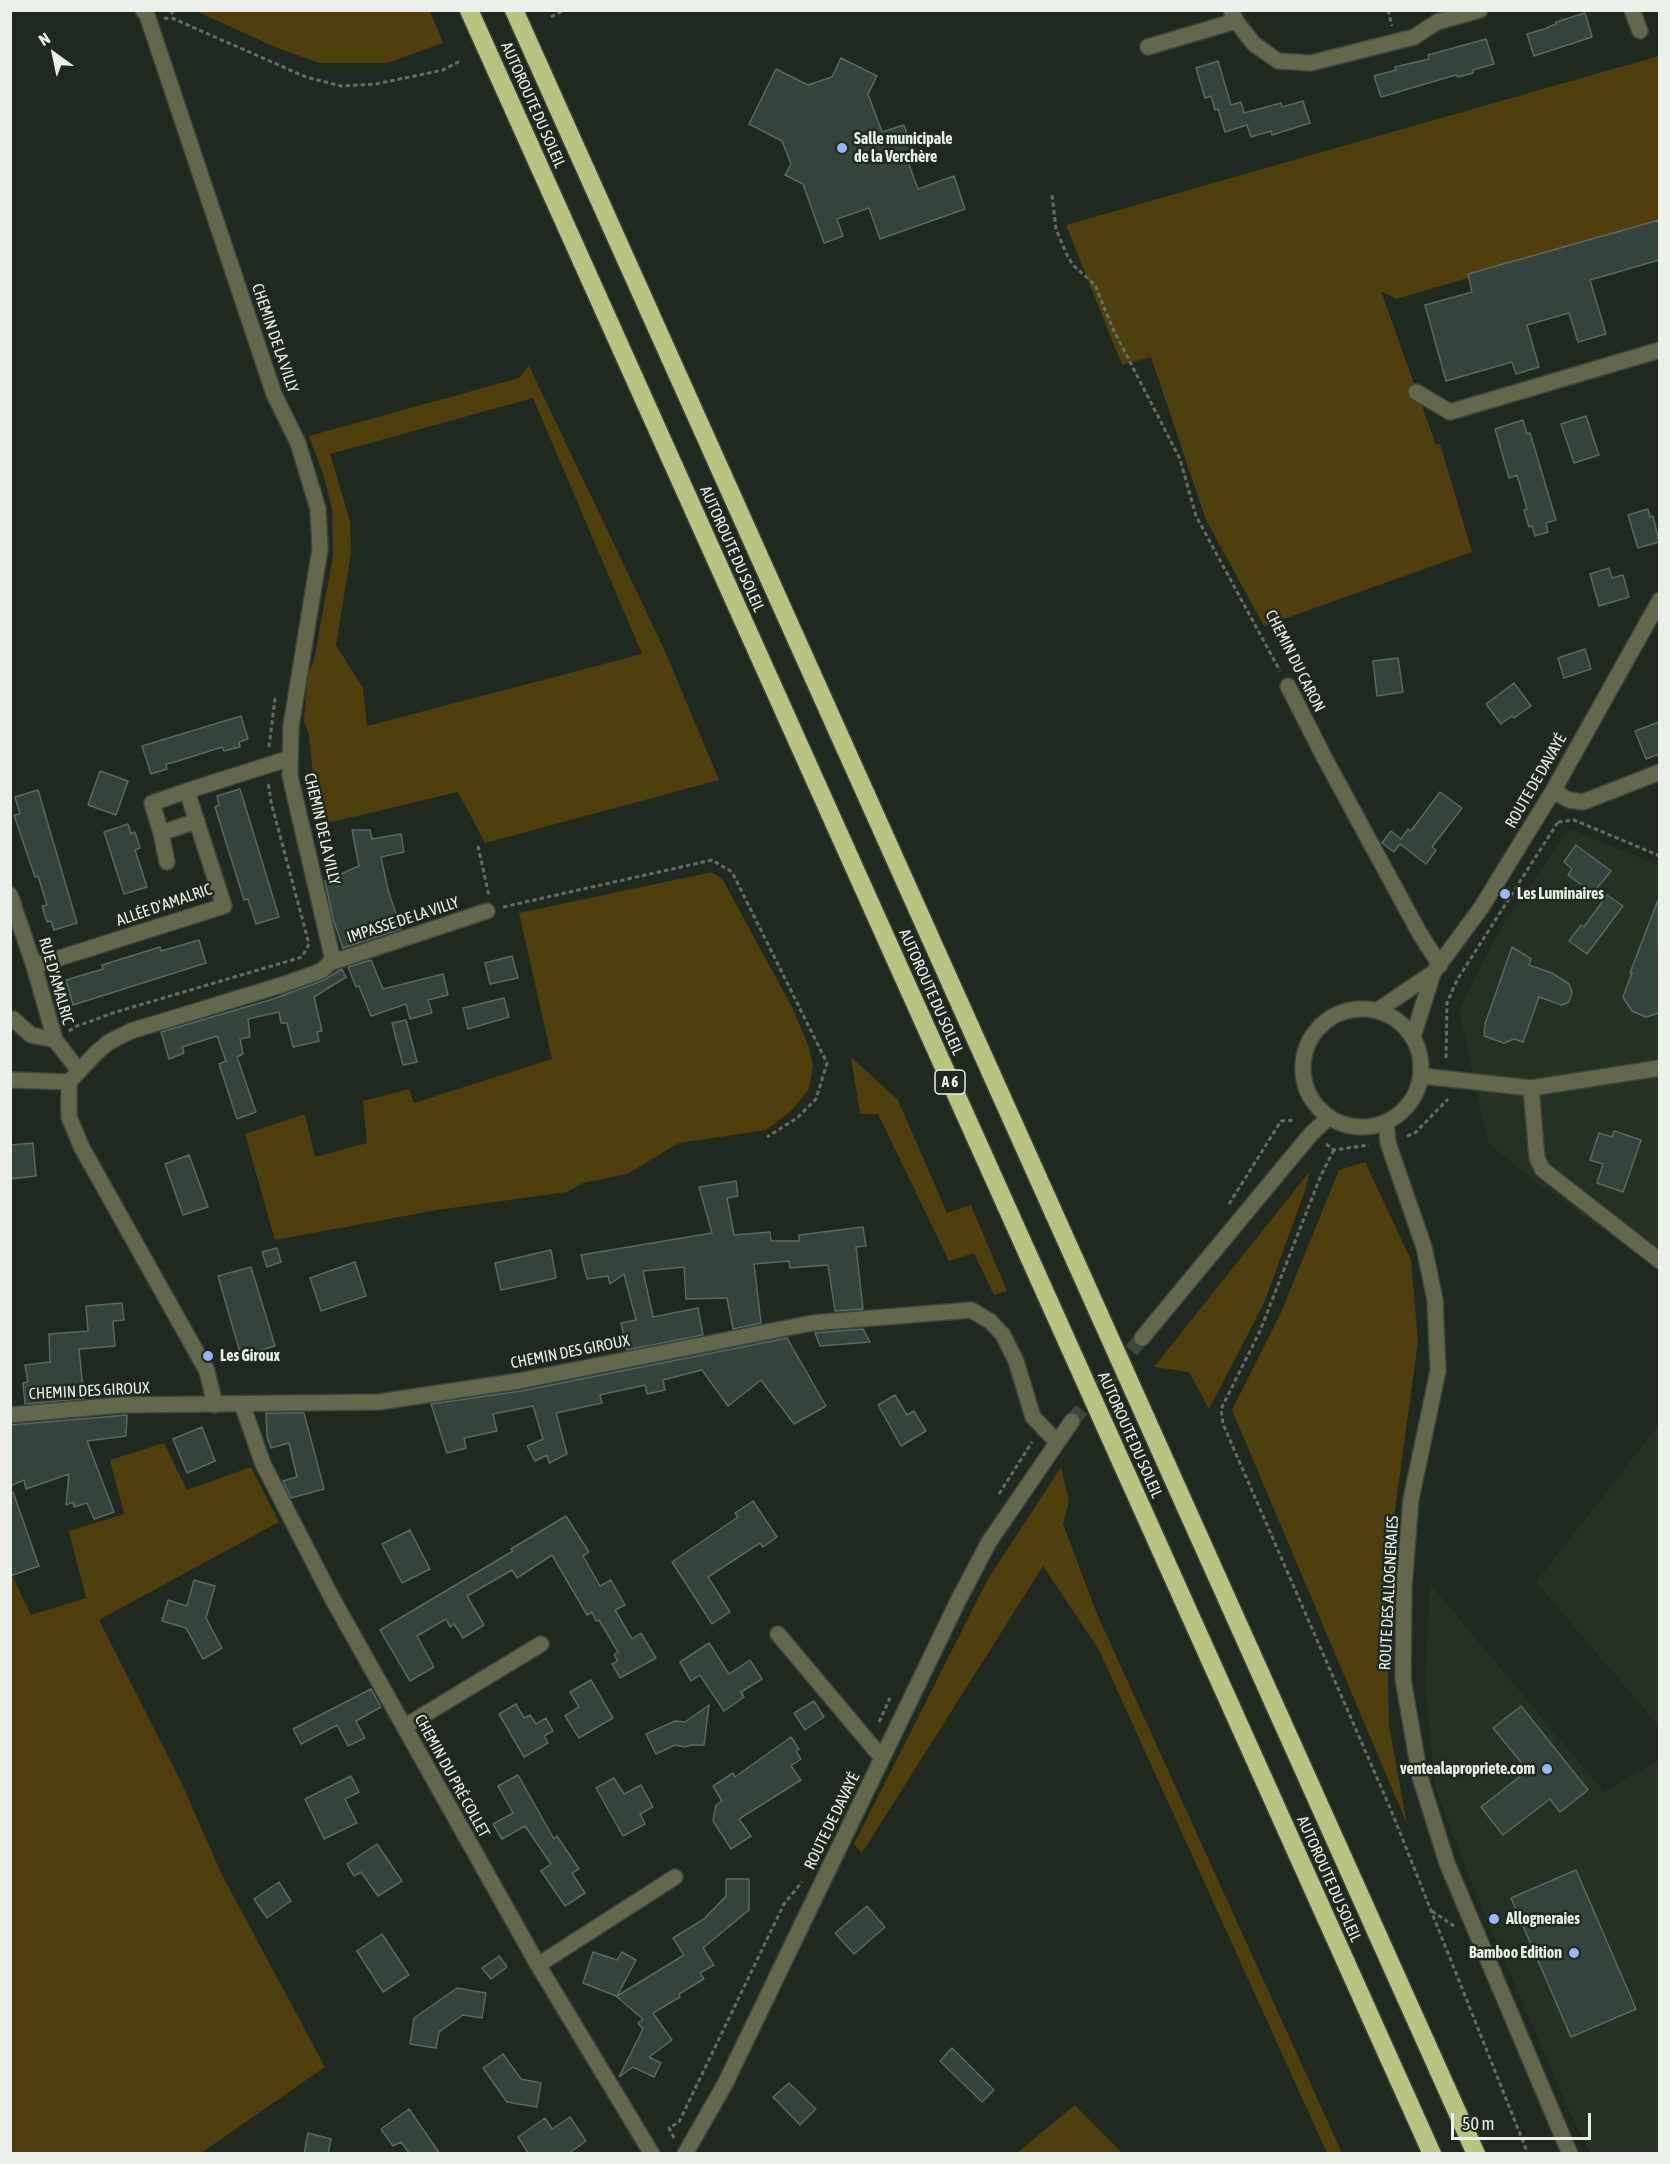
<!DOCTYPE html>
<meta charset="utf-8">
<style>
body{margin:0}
#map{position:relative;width:1670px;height:2164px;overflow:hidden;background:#20291f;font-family:"Asap Condensed",sans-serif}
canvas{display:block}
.frame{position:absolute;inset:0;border:12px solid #ebf1ea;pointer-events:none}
.north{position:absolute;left:24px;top:24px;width:60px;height:60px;-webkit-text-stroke:4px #20291f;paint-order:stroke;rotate:327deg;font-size:16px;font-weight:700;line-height:24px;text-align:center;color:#ebf1ea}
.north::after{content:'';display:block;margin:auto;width:21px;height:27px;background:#ebf1ea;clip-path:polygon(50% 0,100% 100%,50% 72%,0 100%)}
.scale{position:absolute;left:1451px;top:2113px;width:140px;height:27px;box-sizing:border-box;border:3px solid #ebf1ea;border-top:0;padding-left:8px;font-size:18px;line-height:21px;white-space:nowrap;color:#ebf1ea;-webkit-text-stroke:4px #20291f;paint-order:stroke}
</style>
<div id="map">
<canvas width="1670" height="2164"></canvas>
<div class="frame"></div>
<div class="north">N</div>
<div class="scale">50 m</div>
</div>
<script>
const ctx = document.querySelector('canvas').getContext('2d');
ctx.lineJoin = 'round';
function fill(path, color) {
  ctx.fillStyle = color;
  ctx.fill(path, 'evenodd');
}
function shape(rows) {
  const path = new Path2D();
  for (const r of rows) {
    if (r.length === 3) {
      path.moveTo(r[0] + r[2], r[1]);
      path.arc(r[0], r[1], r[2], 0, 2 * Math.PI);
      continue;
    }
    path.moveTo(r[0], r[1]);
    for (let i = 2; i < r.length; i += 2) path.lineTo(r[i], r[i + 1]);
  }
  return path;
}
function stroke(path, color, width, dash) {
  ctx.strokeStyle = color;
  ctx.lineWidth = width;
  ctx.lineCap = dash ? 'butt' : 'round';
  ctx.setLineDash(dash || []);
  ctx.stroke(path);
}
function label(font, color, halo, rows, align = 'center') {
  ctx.font = font + ' "Asap Condensed",sans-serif';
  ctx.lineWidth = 5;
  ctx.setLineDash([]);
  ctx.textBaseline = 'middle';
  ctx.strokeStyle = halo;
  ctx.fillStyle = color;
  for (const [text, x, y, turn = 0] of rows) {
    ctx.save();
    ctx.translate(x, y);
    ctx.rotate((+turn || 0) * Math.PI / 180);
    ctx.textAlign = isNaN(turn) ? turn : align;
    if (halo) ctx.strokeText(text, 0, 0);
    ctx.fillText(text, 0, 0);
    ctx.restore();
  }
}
fill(shape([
 [1570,829,1659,866,1659,1271,1528,1176,1488,1143,1459,1010,1502,926],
 [1659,1425,1659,1726,1536,1582],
 [1430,1584,1604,1792,1657,1761,1659,1764,1659,2153,1591,2153,1568,2108,1477,1897,1436,1790,1425,1686]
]), '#253223');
fill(shape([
 [196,11,430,11,443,43,387,63,319,63,275,47],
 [1659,56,1659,222,1396,299,1381,291,1436,445,1440,444,1472,552,1264,626,1206,520,1151,357,1122,365,1066,225],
 [529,366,665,651,719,780,485,843,458,792,323,824,314,782,309,735,304,721,308,673,314,660,333,556,332,509,325,480,309,436,519,378],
 [533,398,642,654,367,726,363,688,336,645,351,553,350,521,330,454],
 [712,872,723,880,793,1009,809,1047,813,1066,809,1089,791,1111,766,1130,679,1143,627,1174,583,1183,567,1192,437,1210,275,1240,245,1134,305,1114,315,1157,367,1143,363,1101,409,1089,414,1103,552,1059,519,913],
 [851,1057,898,1100,947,1213,971,1205,1007,1291,994,1295,974,1253,949,1261,878,1114,860,1114],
 [1365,1162,1411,1260,1418,1342,1391,1539,1387,1634,1389,1726,1407,1824,1232,1410,1280,1315,1339,1170],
 [1310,1171,1305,1191,1264,1303,1209,1409,1189,1372,1154,1367],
 [164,1443,187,1490,251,1467,279,1522,99,1620,181,1782,222,1875,325,2067,201,2153,11,2153,10,1571,31,1615,86,1598,69,1531,124,1514,110,1460],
 [1061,1467,1069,1501,1063,1524,1097,1614,1342,2153,1327,2153,1099,1650,1043,1566,862,1853,854,1844,988,1579],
 [1075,2105,1122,2153,1017,2153]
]), '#4e3f0c');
const building = shape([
 [1585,13,1592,37,1534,56,1527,34,1548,28,1548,27,1556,24,1556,22,1585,13],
 [1486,39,1494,64,1473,70,1473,73,1458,77,1456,75,1381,97,1374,76,1396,70,1395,67,1429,59,1428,55,1486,39],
 [841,58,877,76,868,94,882,132,904,125,913,151,905,154,918,189,954,176,965,209,880,239,869,208,837,219,843,236,824,243,803,184,785,175,791,164,782,141,749,124,776,69,808,85,832,77,841,58],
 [1218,61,1231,105,1241,102,1244,113,1281,103,1282,107,1303,101,1310,123,1272,135,1271,131,1251,137,1247,125,1225,132,1218,109,1215,110,1211,96,1205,98,1196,68,1218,61],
 [1659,220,1659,260,1590,280,1606,334,1578,342,1569,313,1527,325,1539,367,1516,374,1512,362,1446,381,1425,305,1472,292,1468,274,1659,220],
 [1586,416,1599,455,1574,463,1561,424,1586,416],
 [1523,420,1527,434,1530,433,1556,520,1546,523,1548,532,1535,536,1532,526,1529,527,1524,510,1527,509,1517,475,1509,478,1495,429,1523,420],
 [1648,509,1650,517,1653,516,1659,542,1638,548,1628,515,1648,509],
 [1609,568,1612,578,1623,575,1629,597,1599,606,1590,574,1609,568],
 [1585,649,1591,669,1564,678,1558,658,1585,649],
 [1398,658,1403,692,1377,696,1373,661,1398,658],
 [1514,683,1531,706,1514,718,1512,716,1501,724,1486,704,1514,683],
 [241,716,248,739,239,742,240,747,224,751,222,747,175,762,166,764,167,769,151,774,142,746,241,716],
 [1659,722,1659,754,1646,759,1635,731,1659,722],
 [100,771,128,781,116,815,88,805,100,771],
 [240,789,279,917,256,924,248,899,244,900,215,807,219,805,217,796,240,789],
 [38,790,77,923,54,930,51,921,47,922,42,906,47,905,38,876,35,877,14,815,20,814,15,797,38,790],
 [1440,792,1462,808,1432,847,1436,850,1426,864,1400,844,1394,852,1382,843,1391,831,1401,839,1408,829,1411,831,1440,792],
 [128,824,131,834,135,832,140,848,135,850,147,887,124,894,104,832,128,824],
 [352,830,370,830,372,839,401,834,404,852,381,857,388,890,401,929,343,948,333,919,325,881,359,866,352,830],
 [1576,845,1611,871,1593,893,1568,875,1572,869,1564,862,1576,845],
 [1607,895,1623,906,1587,954,1569,941,1581,925,1584,927,1607,895],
 [1658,900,1659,1013,1646,1017,1632,1011,1623,997,1632,973,1630,973,1658,900],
 [199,940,206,963,73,1005,66,980,103,969,102,965,144,952,160,947,161,951,199,940],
 [1512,947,1531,959,1529,965,1552,973,1569,984,1572,992,1569,1002,1562,1005,1539,997,1523,1042,1514,1039,1504,1043,1484,1036,1485,1024,1512,947],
 [512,956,518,978,490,984,485,963,512,956],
 [371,960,383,989,443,974,448,995,428,1000,432,1013,410,1019,406,1004,371,1016,359,986,356,987,348,967,371,960],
 [342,969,346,977,314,997,322,1031,317,1032,319,1041,293,1047,287,1023,281,1023,279,1012,248,1019,250,1037,240,1039,243,1054,237,1057,256,1112,237,1119,219,1064,226,1061,217,1036,182,1047,184,1053,169,1059,161,1032,273,999,324,980,342,969],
 [504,998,509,1017,468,1029,463,1008,504,998],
 [406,1020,417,1062,403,1065,392,1023,406,1020],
 [1614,1131,1641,1140,1623,1192,1597,1183,1603,1164,1590,1160,1599,1133,1612,1137,1614,1131],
 [33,1143,36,1176,10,1179,10,1145,33,1143],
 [189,1155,208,1207,183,1215,165,1164,189,1155],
 [736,1181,738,1196,727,1198,734,1235,770,1232,771,1241,799,1241,799,1235,863,1227,866,1246,856,1247,863,1309,835,1311,828,1265,790,1268,789,1261,754,1264,761,1323,733,1329,727,1298,686,1299,684,1267,643,1271,653,1317,698,1308,703,1335,627,1350,621,1323,636,1320,624,1274,610,1284,608,1276,587,1279,581,1255,712,1233,699,1187,736,1181],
 [277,1248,281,1262,267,1267,262,1252,277,1248],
 [551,1250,556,1278,501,1290,495,1263,551,1250],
 [355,1262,366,1296,321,1311,310,1278,355,1262],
 [251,1267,275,1346,241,1356,218,1276,251,1267],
 [122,1303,124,1320,113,1321,115,1346,79,1349,84,1399,25,1404,23,1383,28,1382,25,1365,50,1362,49,1334,88,1331,86,1306,122,1303],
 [863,1329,870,1342,820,1346,815,1333,863,1329],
 [787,1338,826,1406,794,1424,761,1380,728,1406,702,1370,663,1380,665,1390,647,1394,645,1385,600,1395,602,1403,556,1413,567,1454,549,1463,547,1455,535,1461,527,1446,543,1439,533,1406,493,1414,497,1431,464,1438,466,1448,447,1453,431,1404,521,1391,787,1338],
 [895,1395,907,1415,914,1411,926,1431,901,1446,878,1405,895,1395],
 [266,1413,304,1413,324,1489,291,1498,283,1481,297,1477,289,1443,271,1448,267,1437,266,1413],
 [127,1415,126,1436,87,1441,114,1512,94,1519,87,1503,74,1507,73,1502,66,1505,69,1474,26,1489,24,1480,10,1486,10,1425,127,1415],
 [202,1427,215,1461,187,1473,173,1439,202,1427],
 [13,1492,39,1566,10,1576,10,1493,13,1492],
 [753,1501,777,1537,763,1547,760,1543,708,1577,730,1612,712,1624,672,1562,738,1517,735,1513,753,1501],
 [566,1516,589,1552,583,1556,600,1586,611,1580,625,1605,615,1610,632,1639,641,1633,656,1658,620,1678,612,1664,618,1661,614,1655,618,1652,599,1620,596,1621,592,1612,587,1615,552,1555,517,1578,512,1570,467,1596,484,1625,463,1638,454,1624,450,1627,446,1619,417,1636,434,1667,410,1681,380,1630,513,1551,511,1549,566,1516],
 [410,1530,430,1569,402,1583,382,1544,410,1530],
 [194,1580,215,1586,206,1618,222,1648,203,1659,186,1628,162,1621,168,1600,187,1606,194,1580],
 [709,1643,729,1674,750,1660,762,1679,741,1692,744,1697,724,1711,700,1675,691,1681,680,1662,709,1643],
 [591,1680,613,1718,579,1738,565,1716,579,1707,570,1692,591,1680],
 [371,1689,381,1707,356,1721,365,1738,348,1746,337,1725,301,1744,293,1729,371,1689],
 [814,1701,824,1717,805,1730,794,1713,814,1701],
 [516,1704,524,1718,530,1715,536,1724,546,1718,553,1731,544,1736,548,1743,524,1757,499,1714,516,1704],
 [709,1705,704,1745,691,1745,685,1747,675,1745,656,1754,646,1734,675,1721,685,1722,709,1705],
 [1521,1706,1588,1790,1560,1812,1550,1799,1503,1835,1481,1807,1523,1774,1521,1771,1525,1767,1493,1728,1521,1706],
 [791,1737,799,1749,796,1751,801,1759,791,1766,801,1780,739,1819,751,1836,731,1849,713,1821,716,1805,722,1801,713,1786,733,1773,735,1777,791,1737],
 [518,1775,554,1839,557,1836,579,1869,572,1873,585,1893,565,1906,541,1871,551,1864,525,1826,502,1839,493,1824,513,1813,498,1786,518,1775],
 [351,1776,359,1792,345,1799,357,1823,324,1839,305,1799,351,1776],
 [614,1778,624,1794,641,1785,653,1807,640,1814,645,1824,623,1836,596,1788,614,1778],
 [377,1844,402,1881,378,1896,361,1872,354,1876,347,1864,377,1844],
 [1576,1870,1636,2009,1571,2037,1511,1898,1576,1870],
 [726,1879,749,1879,749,1910,703,1948,714,1965,700,1973,704,1979,679,1994,680,1997,653,2013,672,2040,649,2057,661,2063,654,2077,633,2067,619,2077,643,2029,638,2023,643,2019,616,1996,583,1983,593,1952,617,1960,622,1952,636,1960,617,1996,684,1955,673,1938,704,1919,726,1896,726,1879],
 [279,1882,291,1901,267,1918,254,1899,279,1882],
 [867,1906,885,1927,854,1954,835,1933,867,1906],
 [382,1934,409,1975,383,1992,357,1951,382,1934],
 [499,1956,507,1967,491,1979,482,1968,499,1956],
 [457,1988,486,1993,482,2018,463,2015,439,2032,436,2048,410,2044,414,2018,457,1988],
 [952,2048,994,2090,982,2102,940,2061,952,2048],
 [503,2054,521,2079,541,2083,537,2107,507,2102,483,2068,503,2054],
 [789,2083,816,2109,800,2125,773,2097,789,2083],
 [409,2109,440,2154,410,2154,401,2142,393,2146,381,2129,409,2109],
 [570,2117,586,2141,568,2154,529,2154,518,2137,545,2118,552,2129,570,2117],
 [308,2133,331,2139,328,2154,304,2154,308,2133]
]);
fill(building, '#34433c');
stroke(building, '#5a6a63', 1.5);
stroke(shape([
 [1072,1421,1142,1338]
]), '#3e473d', 15, [15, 8]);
const minor = shape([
 [143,10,147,15,274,394,298,443,318,509,320,549,291,726,290,776,332,956,330,963,321,971,285,984,131,1031,109,1042,96,1053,69,1082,69,1117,82,1148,207,1371,215,1405],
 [1231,10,1236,21,1254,44,1278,61,1311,63,1414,37,1437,22,1480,10],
 [1632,10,1640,31],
 [1148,47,1236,21],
 [1416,392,1450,412,1660,350],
 [1288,686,1324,757,1420,934,1440,965],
 [187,791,152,803,161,833,197,821],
 [1553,791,1569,800,1583,802,1660,772],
 [161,833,167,862],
 [10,895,34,966,55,1040,79,1071],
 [330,963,487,911],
 [34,966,224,906,187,791,290,758],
 [1362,1068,59],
 [1378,1010,1433,973,1481,908,1553,791,1660,600],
 [13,1019,31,1035,55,1040],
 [1413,1037,1433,973],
 [1422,1076,1531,1088,1660,1068],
 [10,1080,69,1082],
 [1531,1088,1537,1158,1542,1169,1660,1261],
 [1386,1122,1388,1143,1424,1247,1435,1300,1438,1371,1411,1499,1404,1587,1403,1679,1420,1777,1447,1863,1570,2154],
 [1142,1338,1311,1134,1329,1117],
 [242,1404,263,1464,332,1598,538,1965,652,2154],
 [10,1415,121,1405,379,1402,519,1381,812,1323,971,1310,990,1321,1003,1335,1016,1361,1033,1417,1057,1442],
 [778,1634,882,1758],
 [404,1727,541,1644],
 [538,1965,675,1877],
 [685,2154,725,2084,958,1601,989,1542,1072,1421]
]);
const highway = shape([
 [469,10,1432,2154],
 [514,10,1476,2154]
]);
stroke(minor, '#3c453b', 18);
stroke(highway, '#3c453b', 21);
stroke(shape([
 [171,10,174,19],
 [1388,10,1392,26],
 [551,17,564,10],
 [164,18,174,19,306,77,341,86,376,84,443,70,460,61],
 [1052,195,1056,229,1067,255,1073,265,1095,285,1112,327,1180,459,1196,516,1280,671],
 [269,747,275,699,278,697],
 [1558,822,1574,820,1660,856],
 [478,846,489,896],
 [503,907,712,860,732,872,827,1063,816,1099,797,1118,767,1137],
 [69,1031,77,1026,116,1012,302,957,309,944,271,802,268,781],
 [1446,1058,1447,1003,1457,980,1558,822],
 [1407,1136,1415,1133,1448,1099],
 [1326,1144,1334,1150,1369,1145],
 [1334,1150,1321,1175,1260,1331,1221,1409,1223,1424,1391,1810,1528,2154],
 [1229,1204,1281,1121,1295,1120],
 [999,1494,1032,1442],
 [879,1722,890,1698],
 [1432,1911,1454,1926],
 [674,2138,669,2128,679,2122,784,1904,802,1882]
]), '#656d64', 3, [4.5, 3]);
stroke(minor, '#63684d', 15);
stroke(highway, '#b8c480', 18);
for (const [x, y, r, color] of [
 [842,148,6,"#98b5fd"],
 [1505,894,6,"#98b5fd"],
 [208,1356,6,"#98b5fd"],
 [1547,1769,6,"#98b5fd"],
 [1494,1919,6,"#98b5fd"],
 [1574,1953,6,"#98b5fd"]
]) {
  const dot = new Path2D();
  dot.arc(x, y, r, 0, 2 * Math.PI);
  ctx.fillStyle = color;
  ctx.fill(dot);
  stroke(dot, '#20291f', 2);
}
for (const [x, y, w] of [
 [950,1082,30]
]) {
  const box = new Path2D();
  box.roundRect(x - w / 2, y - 12, w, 24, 4.5);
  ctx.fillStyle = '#20291f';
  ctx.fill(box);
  stroke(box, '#ebf1ea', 1.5);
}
label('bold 15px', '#ebf1ea', null, [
 ["A 6",950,1082]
]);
label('16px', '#ebf1ea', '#20291f', [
 ["AUTOROUTE DU SOLEIL",533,105,66],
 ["CHEMIN DE LA VILLY",275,338,71],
 ["AUTOROUTE DU SOLEIL",732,549,66],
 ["CHEMIN DU CARON",1295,661,63],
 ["ROUTE DE DAVAYÉ",1536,781,-60],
 ["CHEMIN DE LA VILLY",322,829,77],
 ["ALLÉE D'AMALRIC",164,905,-19],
 ["IMPASSE DE LA VILLY",403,920,-18],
 ["RUE D'AMALRIC",56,981,74],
 ["AUTOROUTE DU SOLEIL",931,992,66],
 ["CHEMIN DES GIROUX",570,1352,-11],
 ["CHEMIN DES GIROUX",89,1391,-3],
 ["AUTOROUTE DU SOLEIL",1130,1435,66],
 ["ROUTE DES ALLOGNERAIES",1389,1593,-87],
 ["CHEMIN DU PRÉ COLLET",452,1776,61],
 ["ROUTE DE DAVAYÉ",832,1821,-64],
 ["AUTOROUTE DU SOLEIL",1329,1879,66]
]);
label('bold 16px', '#ebf1ea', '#20291f', [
 ["Salle municipale",854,139],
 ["de la Verchère",854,157],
 ["Les Luminaires",1517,894],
 ["Les Giroux",220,1356],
 ["ventealapropriete.com",1535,1769,"right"],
 ["Allogneraies",1506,1919],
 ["Bamboo Edition",1562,1953,"right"]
], 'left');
</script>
